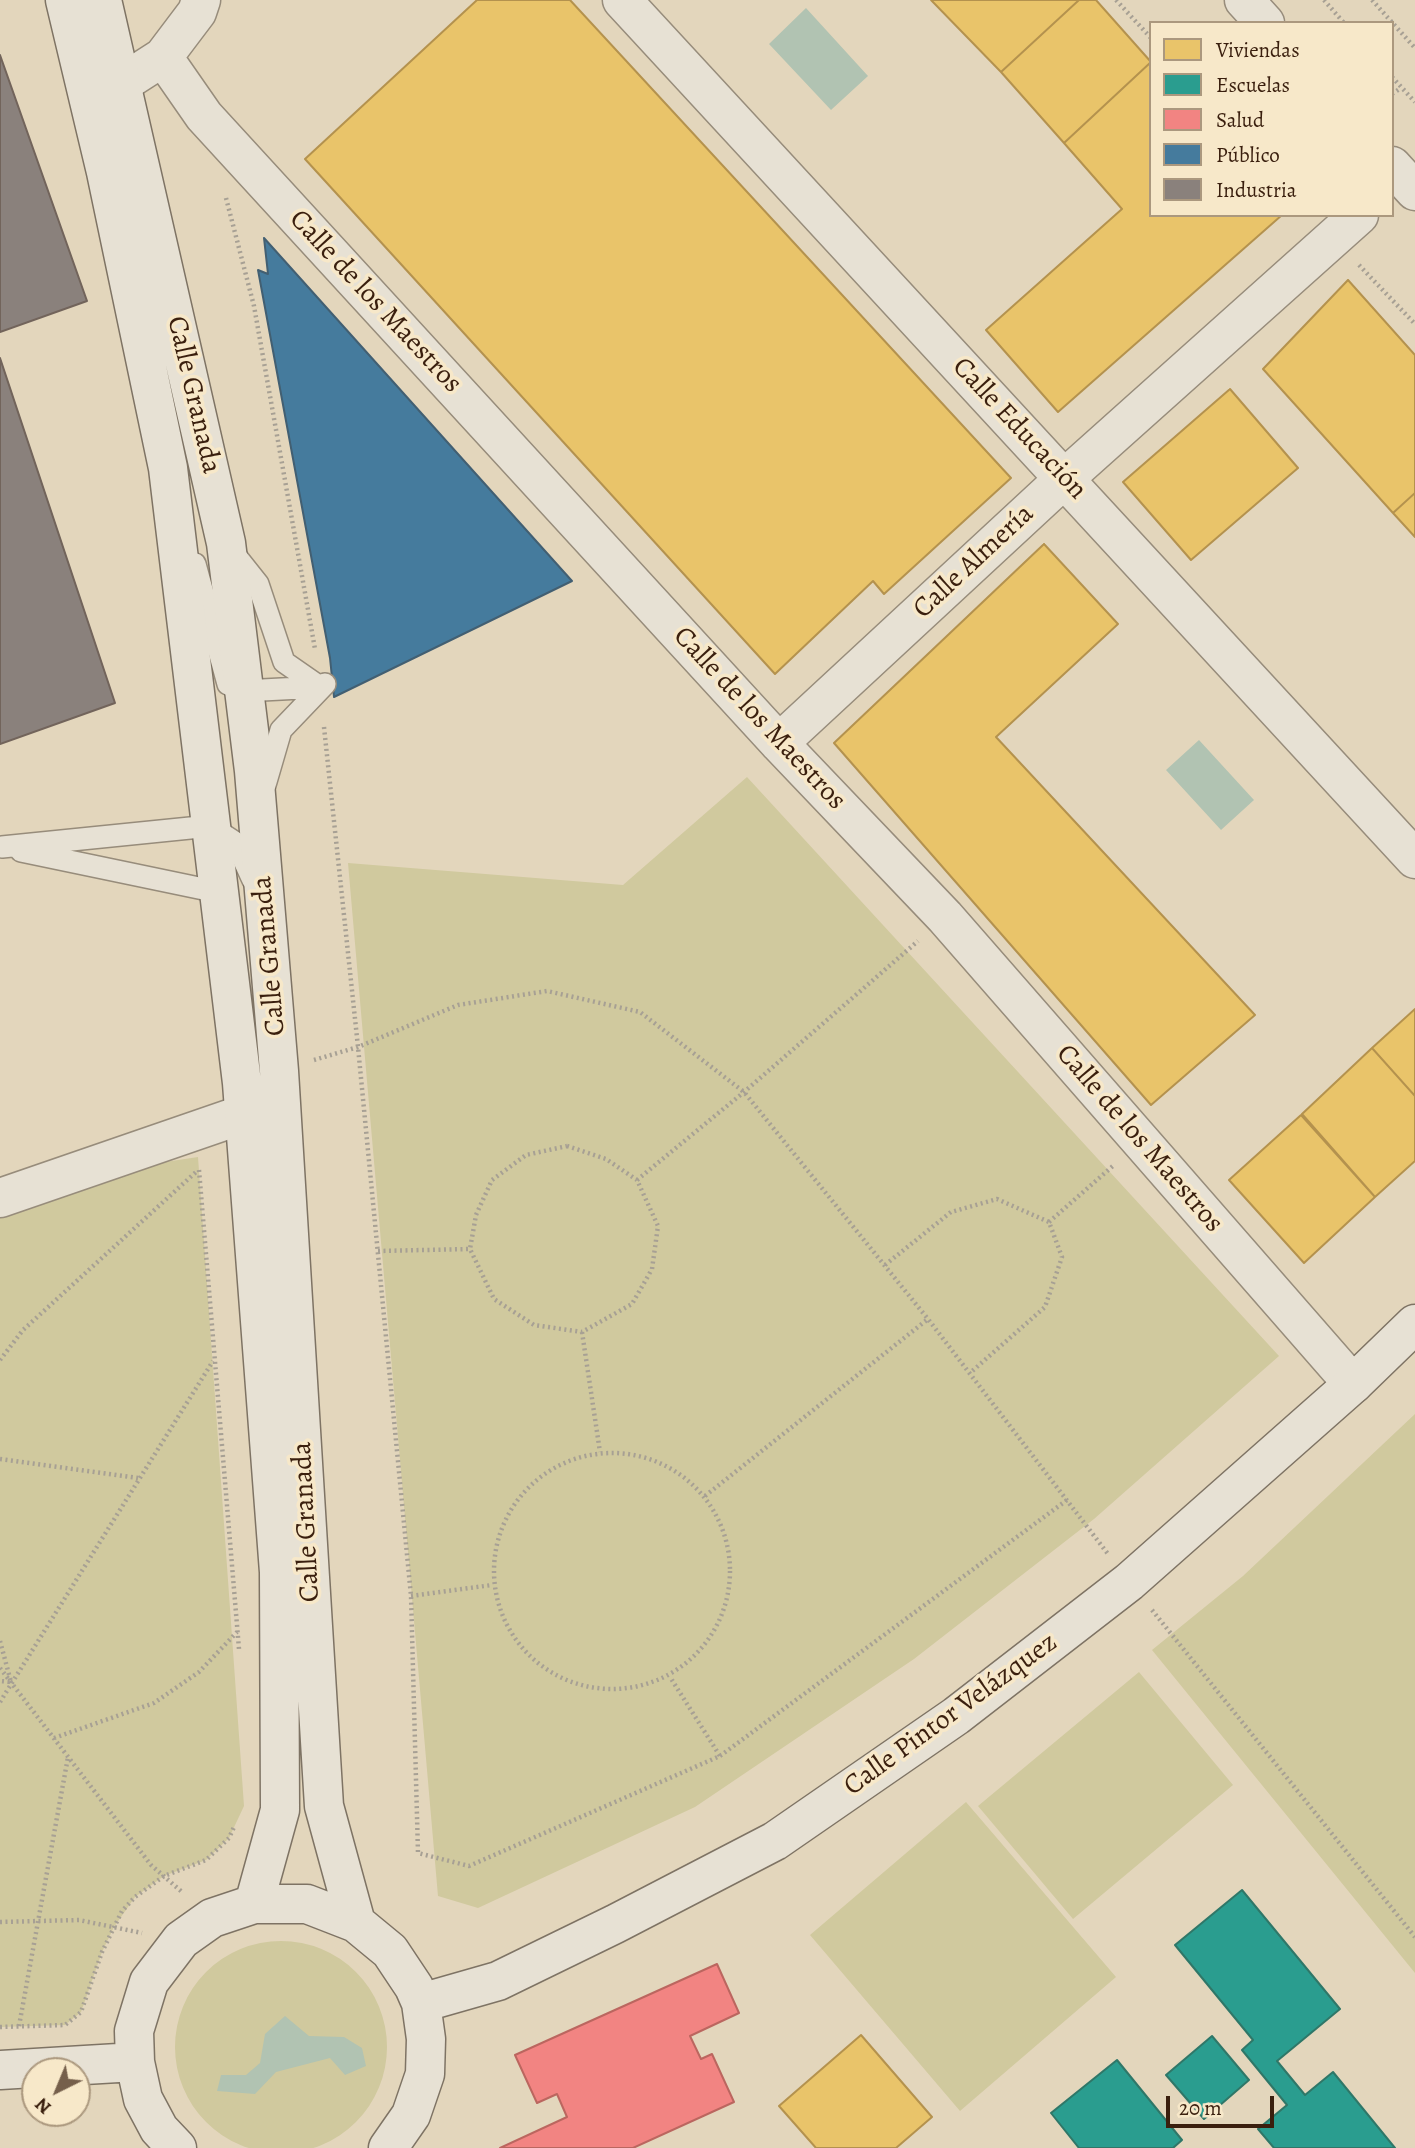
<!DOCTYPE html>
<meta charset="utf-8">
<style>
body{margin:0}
#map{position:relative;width:1415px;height:2148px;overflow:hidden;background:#e3d6bc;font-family:Alegreya,serif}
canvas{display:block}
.legend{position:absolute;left:1149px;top:21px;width:245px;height:196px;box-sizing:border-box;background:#f7e8c9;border:2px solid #ab987e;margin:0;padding:9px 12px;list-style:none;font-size:21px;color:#3a1f0e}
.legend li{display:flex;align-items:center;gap:14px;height:35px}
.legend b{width:35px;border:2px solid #ab987e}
.north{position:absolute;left:21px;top:2057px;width:70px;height:70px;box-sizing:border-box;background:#f7e8c9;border:2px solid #ab987e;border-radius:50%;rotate:223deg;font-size:19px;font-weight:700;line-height:28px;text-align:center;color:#3a1f0e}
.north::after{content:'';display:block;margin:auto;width:24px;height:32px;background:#755f4b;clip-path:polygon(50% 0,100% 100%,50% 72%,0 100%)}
.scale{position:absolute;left:1166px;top:2096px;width:108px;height:32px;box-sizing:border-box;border:4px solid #3a1f0e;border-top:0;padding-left:9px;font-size:21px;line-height:24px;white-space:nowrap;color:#3a1f0e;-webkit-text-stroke:5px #f7e8c9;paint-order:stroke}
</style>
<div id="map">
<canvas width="1415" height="2148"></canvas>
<ul class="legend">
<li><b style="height:19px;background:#e9c46a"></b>Viviendas</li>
<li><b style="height:19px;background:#2a9d8f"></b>Escuelas</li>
<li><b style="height:19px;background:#f28482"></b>Salud</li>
<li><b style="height:19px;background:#457b9d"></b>Público</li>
<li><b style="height:19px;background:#8a817c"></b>Industria</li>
</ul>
<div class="north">N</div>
<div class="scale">20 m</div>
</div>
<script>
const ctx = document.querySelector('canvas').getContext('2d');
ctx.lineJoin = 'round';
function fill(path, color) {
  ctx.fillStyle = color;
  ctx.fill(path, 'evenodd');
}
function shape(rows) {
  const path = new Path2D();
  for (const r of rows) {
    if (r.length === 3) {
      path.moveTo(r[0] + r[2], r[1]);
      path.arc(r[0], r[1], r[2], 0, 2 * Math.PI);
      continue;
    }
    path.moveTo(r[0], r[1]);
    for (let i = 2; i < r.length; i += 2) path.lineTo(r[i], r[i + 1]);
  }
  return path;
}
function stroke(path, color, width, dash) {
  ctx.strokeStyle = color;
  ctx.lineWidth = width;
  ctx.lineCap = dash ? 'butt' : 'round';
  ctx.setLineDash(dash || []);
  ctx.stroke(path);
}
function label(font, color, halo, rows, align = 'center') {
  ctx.font = font + ' Alegreya,serif';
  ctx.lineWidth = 7;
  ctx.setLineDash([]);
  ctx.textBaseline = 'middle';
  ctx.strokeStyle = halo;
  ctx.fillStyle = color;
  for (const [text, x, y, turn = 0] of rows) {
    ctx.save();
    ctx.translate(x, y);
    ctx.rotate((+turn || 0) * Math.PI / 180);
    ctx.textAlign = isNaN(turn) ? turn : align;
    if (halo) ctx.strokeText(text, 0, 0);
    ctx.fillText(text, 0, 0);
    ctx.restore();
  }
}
fill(shape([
 [747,777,1279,1356,1094,1519,914,1659,695,1807,478,1908,438,1896,348,863,623,885],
 [198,1157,244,1806,229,1838,206,1860,164,1876,135,1897,114,1927,102,1952,81,2012,65,2025,0,2027,0,1187],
 [1415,1414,1415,1973,1152,1650,1243,1576],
 [1139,1672,1233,1785,1073,1919,978,1806],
 [966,1802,1116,1977,960,2111,810,1935],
 [281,2047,106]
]), '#d0c99e');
fill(shape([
 [806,8,868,76,831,110,769,44],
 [1199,740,1254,800,1221,830,1166,770],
 [285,2016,309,2036,344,2037,362,2048,366,2066,345,2075,330,2058,276,2072,255,2094,217,2091,221,2075,246,2075,260,2063,265,2034]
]), '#b1c3b2');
const homes = shape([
 [477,0,570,0,1011,478,884,594,873,581,775,674,305,159,477,0],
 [931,0,1079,0,1001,72,931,0],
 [1079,0,1096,0,1151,62,1064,143,1001,72,1079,0],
 [1151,62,1151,215,1282,215,1058,412,986,330,1122,209,1064,143,1151,62],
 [1348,280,1415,355,1415,493,1393,513,1263,369,1348,280],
 [1230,389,1298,468,1191,560,1123,482,1230,389],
 [1415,493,1415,537,1393,513,1415,493],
 [1044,544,1118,624,996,737,1255,1015,1151,1105,834,743,1044,544],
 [1415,1009,1415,1096,1372,1048,1415,1009],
 [1372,1048,1415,1096,1415,1161,1375,1197,1302,1114,1372,1048],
 [1301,1115,1375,1197,1304,1263,1229,1180,1301,1115],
 [861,2035,932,2117,896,2148,816,2148,779,2106,861,2035]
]);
fill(homes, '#e9c46a');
stroke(homes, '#b4924e', 2);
const schools = shape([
 [1242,1890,1340,2009,1277,2061,1305,2095,1333,2072,1395,2148,1274,2148,1258,2129,1287,2105,1242,2050,1253,2040,1175,1945,1242,1890],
 [1212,2036,1249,2080,1204,2119,1166,2075,1212,2036],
 [1117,2060,1182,2140,1173,2148,1079,2148,1051,2113,1117,2060]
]);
fill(schools, '#2a9d8f');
stroke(schools, '#2f7768', 2);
const health = shape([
 [717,1964,739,2013,690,2036,701,2059,712,2054,734,2102,633,2148,500,2148,567,2117,557,2094,537,2103,515,2055,717,1964]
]);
fill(health, '#f28482');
stroke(health, '#bb665f', 2);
const public = shape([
 [264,238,572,581,334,697,330,658,258,270,268,274,264,238]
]);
fill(public, '#457b9d');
stroke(public, '#425f72', 2);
const industry = shape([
 [0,55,87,301,0,332,0,55],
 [0,358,115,703,0,744,0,358]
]);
fill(industry, '#8a817c');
stroke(industry, '#72645b', 2);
const lane = shape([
 [231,550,258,584,284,662,320,687],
 [195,564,228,684,243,691,320,687],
 [265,785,281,730,325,684],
 [2,847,210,826,236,843,253,880],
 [21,851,218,892]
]);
const street = shape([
 [622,0,1415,859],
 [1244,0,1265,23],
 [163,57,204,116,779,743,945,917,1353,1384],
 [121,84,163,57,197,12,201,0],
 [1392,166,1415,191],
 [779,743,1065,478,1359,215],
 [0,1198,244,1114]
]);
const secondary = shape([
 [65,0,106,172,168,468,242,1083,279,1572,280,1810,254,1904],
 [102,0,226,543,254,771,279,1071,324,1806,356,1923],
 [421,2003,498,1981,615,1924,775,1841,956,1716,1129,1582,1353,1384,1415,1324],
 [0,2070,135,2062],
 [177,2148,159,2129,143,2099,135,2062,134,2031,149,1982,181,1940,212,1918,254,1904,307,1904,356,1923,390,1951,414,1987,421,2003,426,2039,425,2074,411,2115,388,2148]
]);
stroke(lane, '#978c7b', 24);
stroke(street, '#978c7b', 41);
stroke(secondary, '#7e7364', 41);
stroke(shape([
 [1116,0,1151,38],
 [1324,0,1344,23],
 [1372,0,1415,48],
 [1392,77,1415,102],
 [1392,94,1401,88],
 [226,198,254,306,315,649],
 [1359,265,1415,324],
 [324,727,358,1047,411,1596,418,1853,469,1866,720,1756,670,1677],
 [314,1060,358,1047,458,1005,547,991,640,1012,744,1092,928,1319,1108,1554],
 [567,1146,606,1159,637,1180,658,1226,652,1269,632,1304,582,1332,534,1325,494,1299,470,1249,476,1215,492,1180,526,1155,567,1146],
 [199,1170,239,1649],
 [637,1180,744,1092,918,941],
 [1049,1222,1114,1165],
 [378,1251,470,1249],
 [885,1265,951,1212,997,1199,1049,1222,1062,1257,1045,1307,970,1373],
 [582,1332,600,1452],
 [0,1360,23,1330,196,1172],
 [612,1571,118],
 [0,1459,138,1478],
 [705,1496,928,1319],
 [411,1596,492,1585],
 [1152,1610,1415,1937],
 [0,1641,11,1682,0,1681],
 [0,1668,151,1865,182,1892],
 [0,1702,213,1361],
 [54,1738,154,1703,199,1672,237,1632],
 [720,1756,1067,1500],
 [0,1922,79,1920,142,1933],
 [19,2026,68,1757],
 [0,2027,65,2025,81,2012,102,1952,122,1911,135,1897,164,1876,206,1860,229,1838,234,1827]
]), '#a7a094', 4.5, [2, 3.5]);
stroke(lane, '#e7e1d4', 21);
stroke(street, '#e7e1d4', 38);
stroke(secondary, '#e7e1d4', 38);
label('28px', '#3a1f0e', '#f7e8c9', [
 ["Calle de los Maestros",375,302,47],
 ["Calle Granada",193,395,77],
 ["Calle Educación",1019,429,47],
 ["Calle Almería",974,562,-43],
 ["Calle de los Maestros",759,719,47],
 ["Calle Granada",270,956,-95],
 ["Calle de los Maestros",1139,1139,49],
 ["Calle Granada",307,1522,-93],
 ["Calle Pintor Velázquez",951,1715,-36]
]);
</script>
